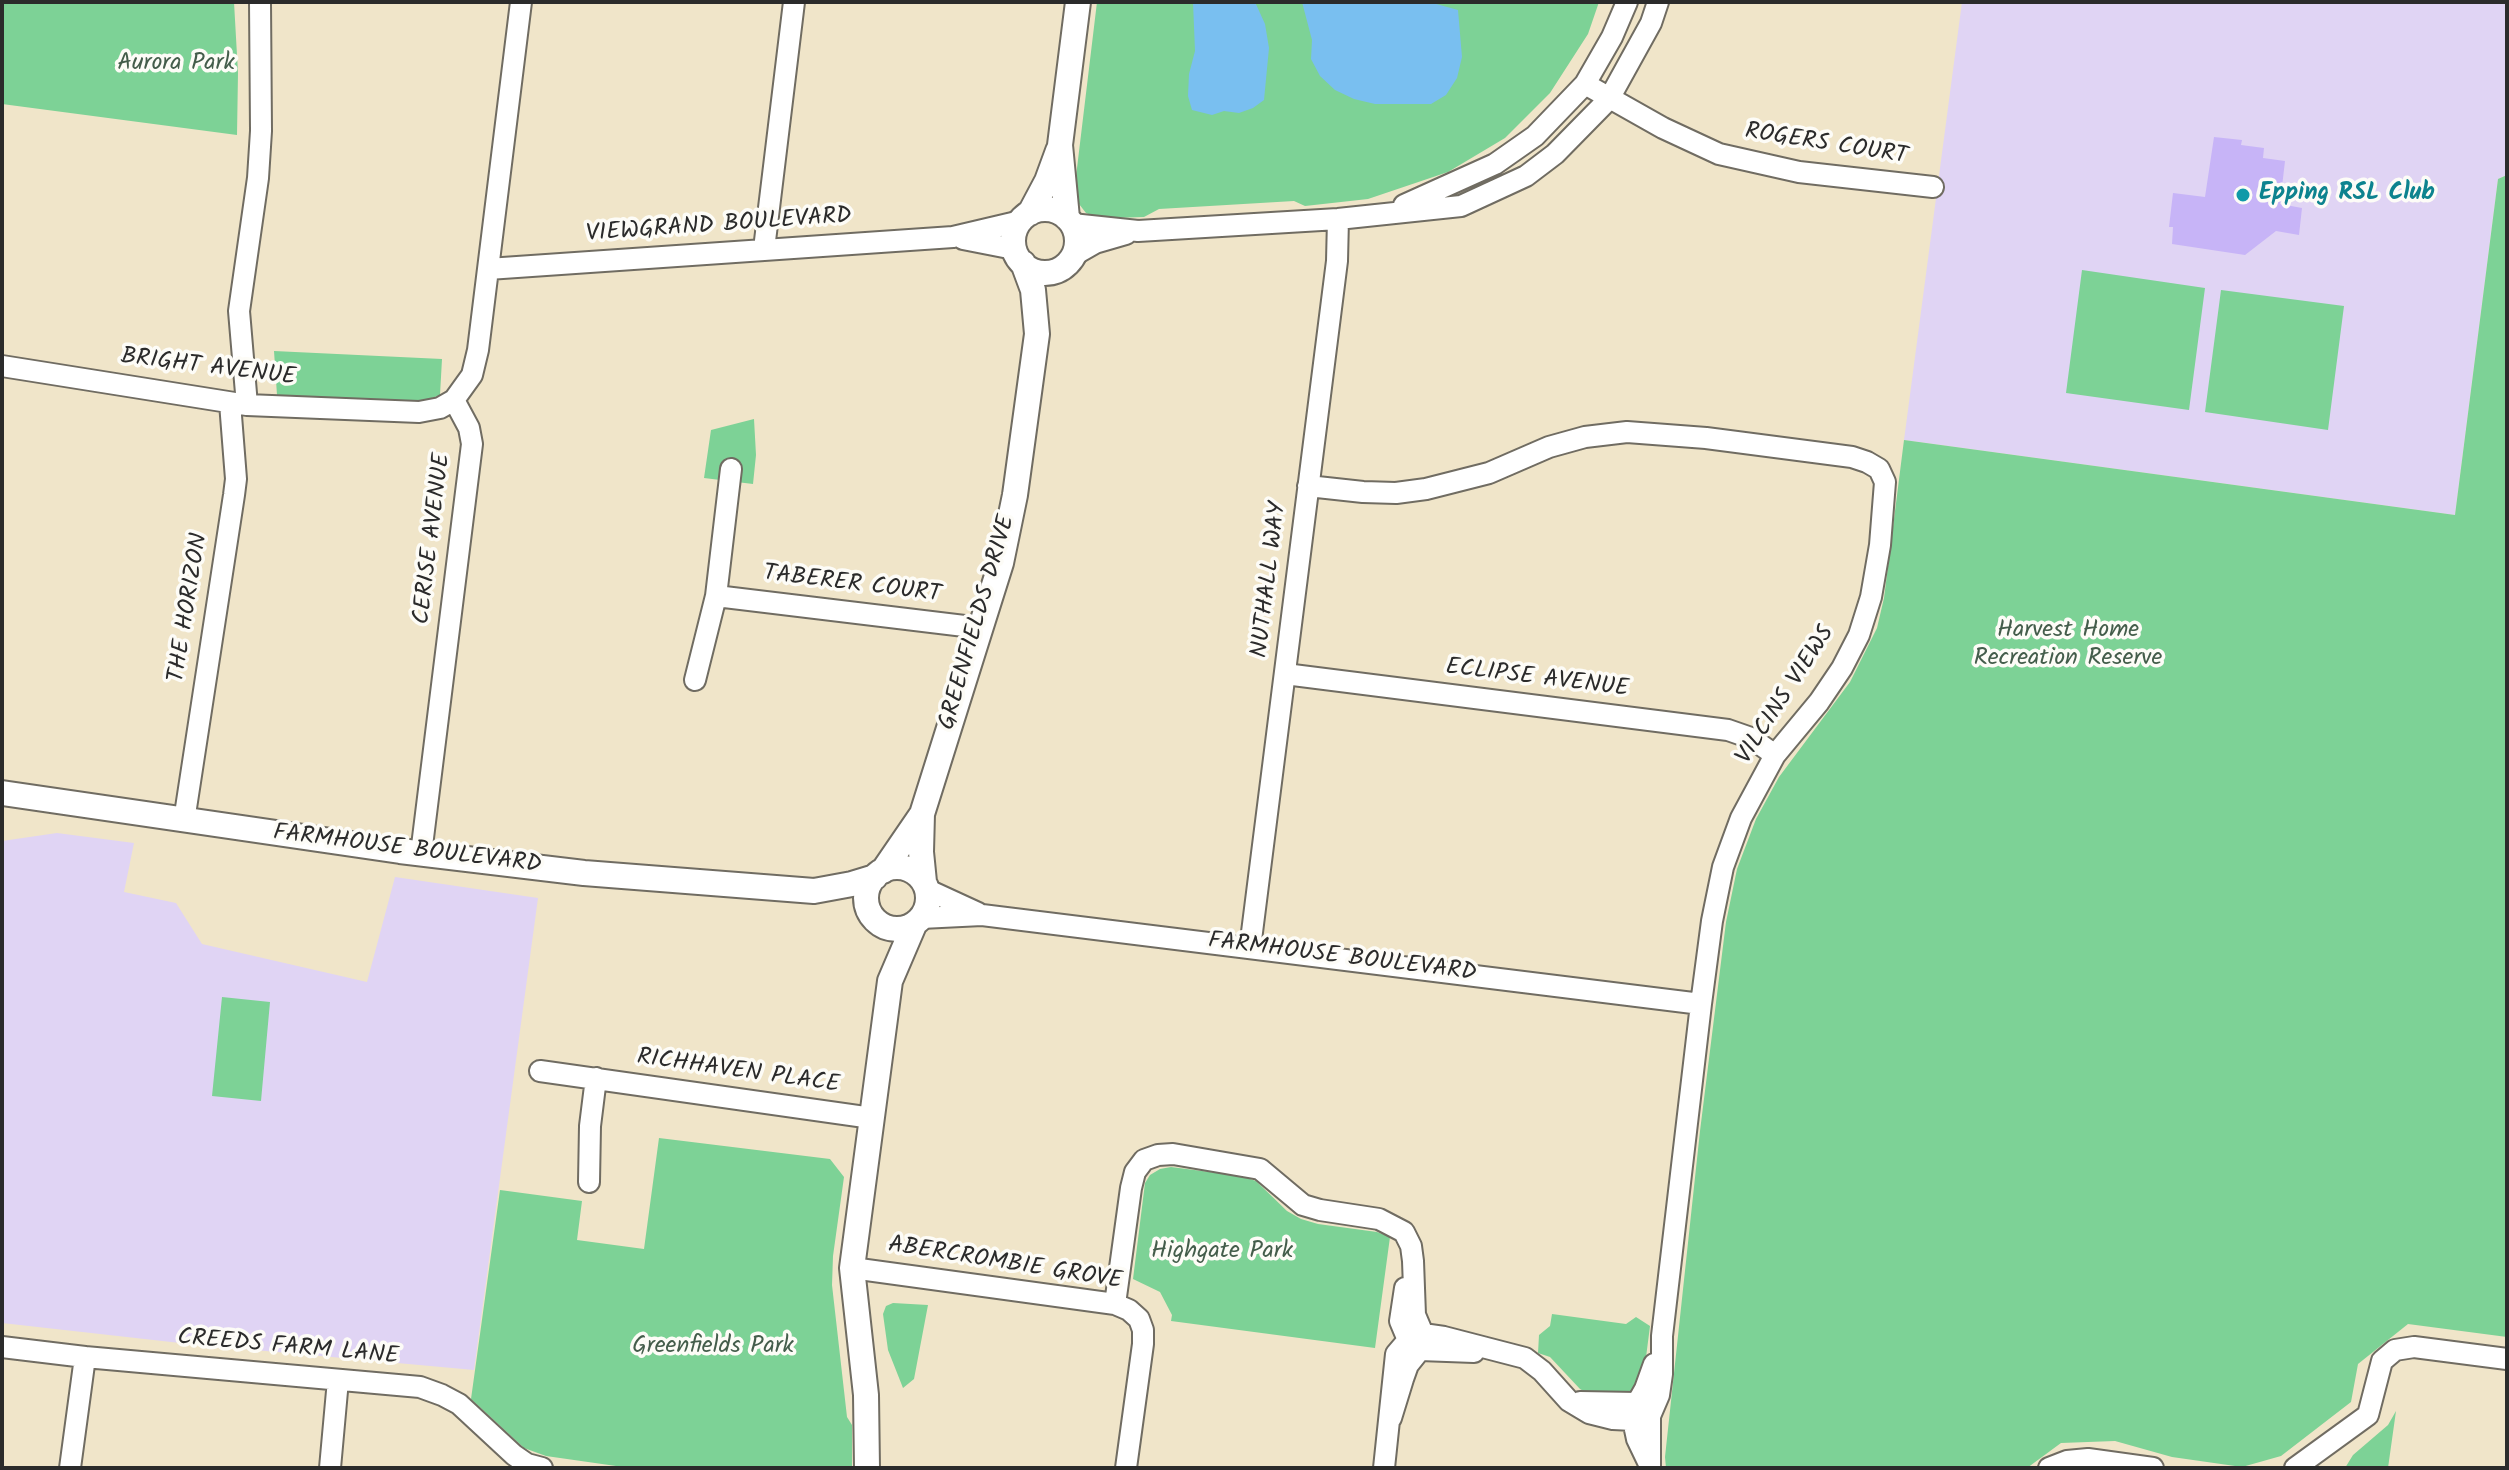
<!DOCTYPE html>
<style>
body{margin:0}
#map{position:relative;width:2509px;height:1470px;overflow:hidden;background:#f0e5c9;font-family:Kalam,sans-serif}
canvas{display:block}
.frame{position:absolute;inset:0;border:4px solid #2b2b2b;pointer-events:none}
</style>
<div id="map">
<canvas width="2509" height="1470"></canvas>
<div class="frame"></div>
</div>
<script>
const ctx = document.querySelector('canvas').getContext('2d');
ctx.lineJoin = 'round';
function fill(path, color) {
  ctx.fillStyle = color;
  ctx.fill(path, 'evenodd');
}
function shape(rows) {
  const path = new Path2D();
  for (const r of rows) {
    if (r.length === 3) {
      path.moveTo(r[0] + r[2], r[1]);
      path.arc(r[0], r[1], r[2], 0, 2 * Math.PI);
      continue;
    }
    path.moveTo(r[0], r[1]);
    for (let i = 2; i < r.length; i += 2) path.lineTo(r[i], r[i + 1]);
  }
  return path;
}
function stroke(path, color, width, dash) {
  ctx.strokeStyle = color;
  ctx.lineWidth = width;
  ctx.lineCap = dash ? 'butt' : 'round';
  ctx.setLineDash(dash || []);
  ctx.stroke(path);
}
function label(font, color, halo, rows, align = 'center') {
  ctx.font = font + ' Kalam,sans-serif';
  ctx.lineWidth = 7;
  ctx.setLineDash([]);
  ctx.textBaseline = 'middle';
  ctx.strokeStyle = halo;
  ctx.fillStyle = color;
  for (const [text, x, y, turn = 0] of rows) {
    ctx.save();
    ctx.translate(x, y);
    ctx.rotate((+turn || 0) * Math.PI / 180);
    ctx.textAlign = isNaN(turn) ? turn : align;
    if (halo) ctx.strokeText(text, 0, 0);
    ctx.fillText(text, 0, 0);
    ctx.restore();
  }
}
fill(shape([
 [1962,2,2507,2,2507,175,2498,179,2455,515,1904,440],
 [57,833,134,843,124,892,176,903,202,944,367,982,395,877,538,898,474,1370,189,1344,2,1323,2,841]
]), '#e0d4f4');
fill(shape([
 [2,2,234,2,238,73,237,135,2,104],
 [1097,2,1599,2,1588,34,1550,93,1505,138,1448,172,1368,199,1305,206,1294,201,1159,209,1144,217,1114,218,1098,218,1086,213,1079,204,1074,193],
 [2507,175,2507,1337,2408,1324,2358,1364,2351,1402,2281,1456,2242,1467,2172,1457,2115,1441,2061,1443,2027,1468,1666,1468,1665,1457,1700,1131,1726,922,1737,869,1756,819,1779,777,1850,682,1877,628,1884,598,1904,440,2455,515,2498,179],
 [2082,270,2205,288,2189,410,2066,393],
 [2221,290,2344,306,2328,430,2205,412],
 [274,351,442,359,440,395,421,402,277,395],
 [754,419,756,455,753,484,704,478,711,430],
 [222,997,270,1002,261,1101,212,1096],
 [659,1138,830,1159,844,1177,833,1256,832,1285,847,1417,852,1425,852,1468,630,1468,546,1456,524,1448,471,1399,500,1190,582,1201,577,1240,644,1249],
 [1171,1167,1241,1176,1256,1181,1287,1211,1301,1219,1318,1224,1377,1232,1390,1237,1375,1348,1171,1321,1172,1315,1160,1292,1133,1279,1145,1183,1150,1175,1160,1169],
 [893,1303,928,1305,914,1379,903,1388,888,1350,883,1314,886,1306],
 [1552,1314,1626,1324,1636,1317,1650,1326,1644,1373,1632,1393,1621,1396,1591,1395,1580,1389,1550,1357,1538,1353,1539,1335,1550,1326],
 [2396,1411,2388,1468,2345,1468,2353,1455,2388,1425]
]), '#7dd296');
fill(shape([
 [1193,2,1255,2,1265,24,1269,48,1264,100,1253,108,1239,113,1224,111,1212,115,1192,110,1188,96,1189,74,1195,51],
 [1302,2,1429,2,1458,10,1462,57,1457,78,1446,95,1431,104,1375,104,1354,99,1335,90,1320,76,1311,59,1312,40]
]), '#79bff0');
fill(shape([
 [2214,137,2242,140,2241,145,2264,148,2263,158,2285,161,2280,204,2302,208,2299,235,2276,231,2245,255,2172,244,2173,227,2169,227,2173,193,2205,197]
]), '#c7b4f7');
const minor = shape([
 [1585,84,1663,128,1719,154,1799,172,1933,187],
 [1404,205,1495,164,1535,136,1585,84,1612,37,1627,2],
 [1072,224,1138,231,1338,219,1461,206,1526,176,1555,154,1609,99,1651,23,1658,2],
 [963,239,1014,249],
 [764,249,794,2],
 [1074,255,1095,243,1126,234],
 [488,269,953,237,1021,221],
 [2,366,247,405,419,412,440,408,454,400],
 [247,405,239,311,258,178,261,131,260,2],
 [1308,486,1363,492,1396,493,1426,489,1489,473,1549,447,1585,437,1627,432,1706,438,1852,457,1867,462,1879,469,1885,482,1880,545,1871,597,1859,635,1842,668,1819,702,1775,755,1741,818,1723,867,1712,921,1701,1004,1662,1336,1662,1374,1659,1395,1650,1416,1650,1467],
 [716,596,981,628],
 [1285,674,1728,730,1751,738,1775,755],
 [695,680,716,596,731,469],
 [184,821,234,495,236,479,230,403],
 [421,854,472,444,469,428,454,400,472,375,478,350,521,2],
 [928,890,978,913],
 [921,918,982,915,1701,1004],
 [1250,948,1337,261,1338,219],
 [540,1071,872,1118],
 [589,1182,590,1126,596,1078],
 [852,1268,1115,1304,1129,1310,1139,1319,1143,1330,1143,1344,1126,1468],
 [1405,1288,1400,1321,1408,1340,1420,1350,1474,1352],
 [1115,1304,1131,1188,1135,1172,1144,1160,1158,1155,1173,1154,1260,1169,1303,1205,1320,1210,1379,1219,1404,1232,1411,1246,1413,1261,1415,1315,1423,1334,1420,1350,1408,1365,1403,1379,1391,1418],
 [2,1347,85,1357,420,1387,442,1395,459,1404,514,1455,527,1464,542,1468],
 [1580,1402,1637,1403,1645,1410],
 [1649,1464,1637,1439,1633,1420,1637,1403,1645,1389,1654,1364],
 [70,1468,85,1357],
 [330,1468,338,1380],
 [1384,1468,1396,1354,1408,1340,1423,1334,1444,1337,1525,1358,1542,1371,1569,1401,1589,1413,1613,1419,1633,1420,1650,1416],
 [2049,1468,2067,1461,2088,1459,2153,1468],
 [2295,1468,2368,1415,2382,1361,2395,1350,2414,1347,2507,1359]
]);
const tertiary = shape([
 [1045,241,32],
 [1030,213,1047,181,1058,151],
 [1067,218,1060,145,1078,2],
 [2,793,400,851,584,873,814,891,852,884,875,877],
 [897,898,31],
 [883,871,922,814],
 [924,882,921,852,922,814,1001,563,1015,495,1037,334,1033,290,1023,263],
 [867,1468,866,1395,852,1268,890,981,914,925]
]);
stroke(minor, '#706c62', 24);
stroke(tertiary, '#706c62', 28);
stroke(minor, '#fff', 20);
stroke(tertiary, '#fff', 24);
for (const [x, y, r, color] of [
 [2243,195,8,"#0f9aa8"]
]) {
  const dot = new Path2D();
  dot.arc(x, y, r, 0, 2 * Math.PI);
  ctx.fillStyle = color;
  ctx.fill(dot);
  stroke(dot, '#fdfcf7', 3);
}
label('24px', '#445d4b', '#fdfcf7', [
 ["Aurora Park",176,65],
 ["Harvest Home",2068,632],
 ["Recreation Reserve",2068,660],
 ["Highgate Park",1222,1253],
 ["Greenfields Park",713,1348]
]);
label('24px', '#2b2b2b', '#fdfcf7', [
 ["ROGERS COURT",1826,146,9],
 ["VIEWGRAND BOULEVARD",719,227,-4],
 ["BRIGHT AVENUE",208,369,7],
 ["CERISE AVENUE",434,539,-83],
 ["NUTHALL WAY",1271,580,-83],
 ["TABERER COURT",852,586,7],
 ["THE HORIZON",190,608,-81],
 ["GREENFIELDS DRIVE",979,623,-74],
 ["ECLIPSE AVENUE",1537,680,7],
 ["VILCINS VIEWS",1787,696,-57],
 ["FARMHOUSE BOULEVARD",407,851,7],
 ["FARMHOUSE BOULEVARD",1342,959,7],
 ["RICHHAVEN PLACE",738,1073,8],
 ["ABERCROMBIE GROVE",1005,1265,9],
 ["CREEDS FARM LANE",288,1349,5]
]);
label('bold 24px', '#0d838f', '#fdfcf7', [
 ["Epping RSL Club",2259,195]
], 'left');
</script>
